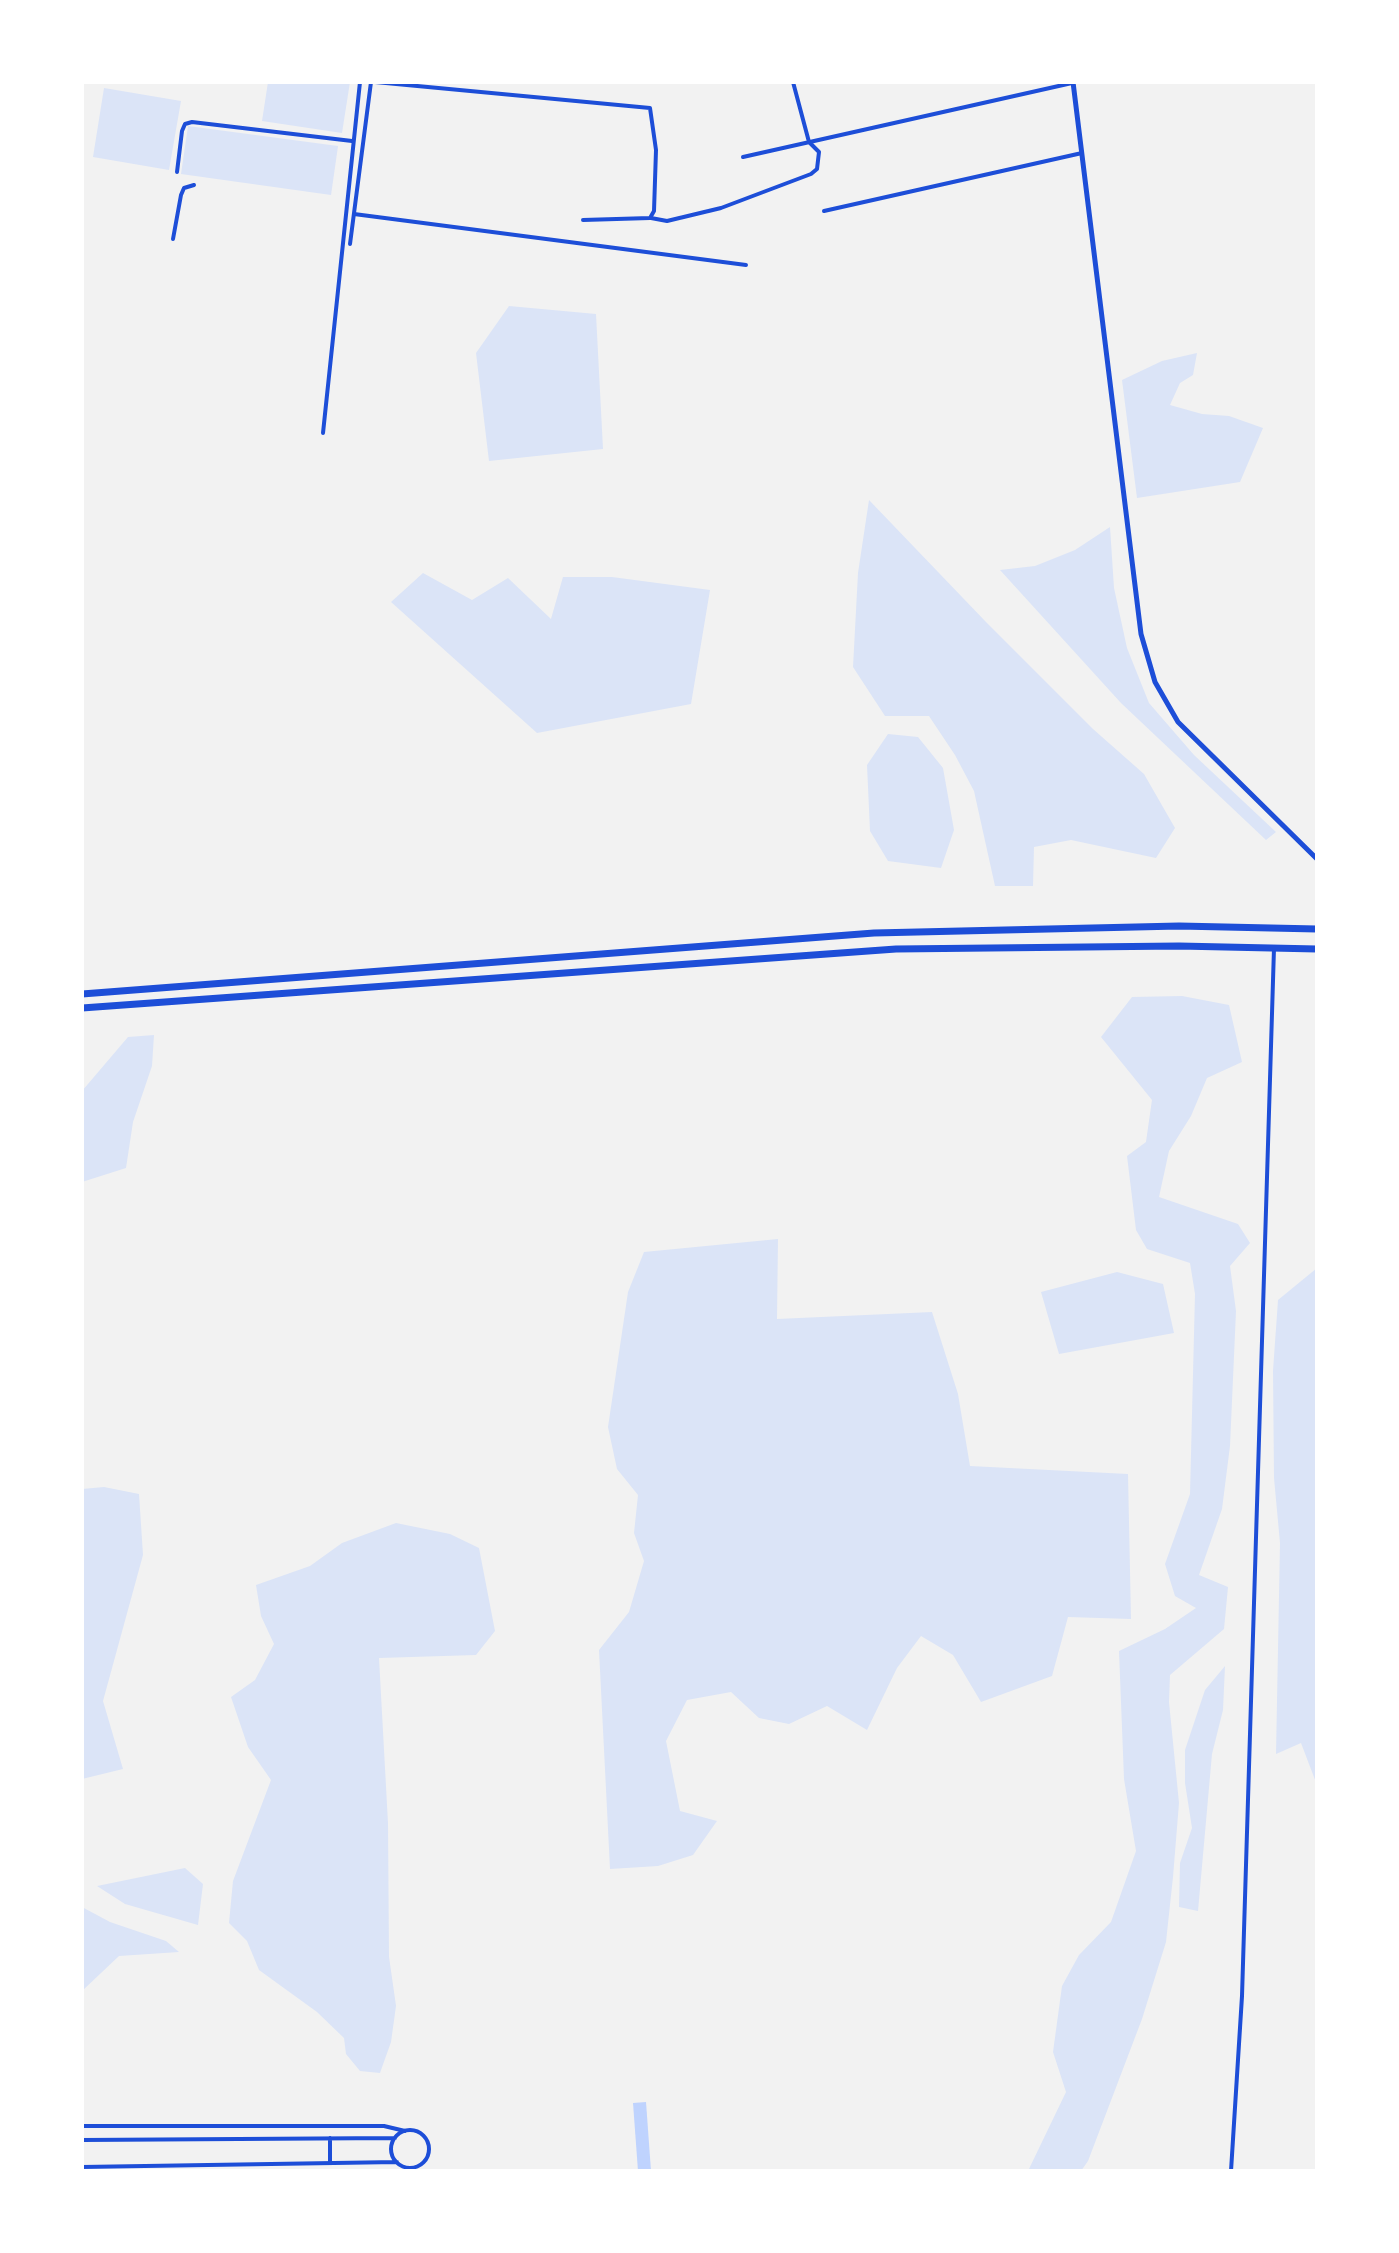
<!DOCTYPE html>
<style>
body{margin:0}
#map{position:relative;width:1399px;height:2253px;overflow:hidden;background:#f2f2f2;font-family:Poppins,sans-serif}
canvas{display:block}
.frame{position:absolute;inset:0;border:84px solid #fff;pointer-events:none}
</style>
<div id="map">
<canvas width="1399" height="2253"></canvas>
<div class="frame"></div>
</div>
<script>
const ctx = document.querySelector('canvas').getContext('2d');
ctx.lineJoin = 'round';
function fill(path, color) {
  ctx.fillStyle = color;
  ctx.fill(path, 'evenodd');
}
function shape(rows) {
  const path = new Path2D();
  for (const r of rows) {
    if (r.length === 3) {
      path.moveTo(r[0] + r[2], r[1]);
      path.arc(r[0], r[1], r[2], 0, 2 * Math.PI);
      continue;
    }
    path.moveTo(r[0], r[1]);
    for (let i = 2; i < r.length; i += 2) path.lineTo(r[i], r[i + 1]);
  }
  return path;
}
function stroke(path, color, width, dash) {
  ctx.strokeStyle = color;
  ctx.lineWidth = width;
  ctx.lineCap = dash ? 'butt' : 'round';
  ctx.setLineDash(dash || []);
  ctx.stroke(path);
}
fill(shape([
 [268,82,350,82,342,133,262,121],
 [104,88,181,101,169,170,93,157],
 [188,126,338,146,331,195,181,174],
 [509,306,596,314,603,449,489,461,476,353],
 [1197,353,1193,375,1180,383,1170,405,1202,414,1229,416,1263,428,1240,482,1137,498,1122,380,1162,361],
 [869,500,986,622,1093,729,1144,774,1175,828,1156,858,1071,840,1034,847,1033,886,995,886,974,791,955,755,929,716,885,716,853,667,858,573],
 [1110,527,1114,588,1127,648,1149,703,1194,755,1276,832,1266,840,1121,703,1000,570,1035,566,1075,550],
 [423,573,472,600,508,578,551,619,563,577,612,577,710,590,691,704,537,733,391,602],
 [888,734,918,737,943,768,954,830,941,868,888,861,870,831,867,765],
 [1182,996,1229,1005,1242,1062,1207,1078,1191,1116,1169,1151,1159,1197,1238,1224,1250,1243,1230,1266,1236,1311,1230,1446,1222,1509,1199,1575,1228,1587,1224,1629,1170,1675,1169,1702,1179,1803,1173,1877,1166,1942,1142,2019,1088,2161,1081,2171,1028,2171,1066,2092,1053,2052,1062,1986,1079,1955,1111,1922,1136,1851,1124,1779,1119,1651,1165,1629,1196,1608,1175,1596,1165,1564,1190,1494,1195,1294,1190,1263,1147,1249,1136,1230,1127,1156,1146,1142,1152,1100,1101,1037,1132,997],
 [154,1035,152,1066,133,1122,126,1168,82,1182,82,1091,128,1037],
 [778,1239,777,1319,932,1312,958,1394,970,1466,1128,1474,1131,1619,1068,1617,1052,1676,981,1702,953,1655,921,1636,897,1668,867,1730,827,1706,789,1724,759,1718,731,1692,687,1700,666,1741,680,1811,717,1821,693,1855,658,1866,610,1869,599,1650,629,1612,644,1561,634,1533,638,1495,617,1469,608,1427,628,1292,644,1252],
 [1317,1268,1317,1785,1301,1743,1276,1754,1280,1543,1274,1478,1273,1371,1278,1300],
 [1117,1272,1163,1284,1174,1333,1059,1354,1041,1292],
 [104,1487,139,1494,143,1555,103,1701,123,1769,82,1779,82,1489],
 [396,1523,450,1534,479,1548,495,1631,476,1655,379,1658,388,1823,389,1957,396,2006,391,2042,380,2073,360,2071,346,2054,344,2038,317,2012,259,1970,247,1941,229,1923,233,1881,271,1780,248,1747,231,1697,255,1680,274,1644,261,1616,256,1585,310,1566,342,1543],
 [1225,1666,1223,1710,1212,1754,1198,1911,1179,1907,1180,1863,1192,1828,1185,1783,1185,1750,1205,1690],
 [185,1868,203,1884,198,1925,125,1904,97,1886],
 [82,1907,110,1922,166,1941,179,1952,119,1956,82,1991]
]), '#dbe4f7');
fill(shape([
 [646,2102,651,2171,638,2171,633,2103]
]), '#bfd3fe');
stroke(shape([
 [375,82,650,108,656,150,654,211,650,218,583,220],
 [743,157,1072,83],
 [177,172,182,131,185,124,192,122,352,141],
 [824,211,1082,153],
 [354,214,746,265],
 [651,218,667,221,721,208,811,174,817,169,819,152,809,142,793,82],
 [173,239,181,195,184,188,194,185],
 [350,244,371,82],
 [323,433,360,82],
 [82,2126,384,2126,405,2131],
 [410,2149,19],
 [330,2138,330,2163],
 [82,2140,395,2138],
 [82,2167,397,2162],
 [1231,2171,1242,1996,1274,948]
]), '#1d4ed8', 4);
stroke(shape([
 [1073,82,1141,634,1155,682,1178,722,1317,859]
]), '#1d4ed8', 5);
stroke(shape([
 [82,994,874,933,1179,926,1317,929],
 [82,1008,896,949,1179,946,1317,949]
]), '#1d4ed8', 7);
</script>
